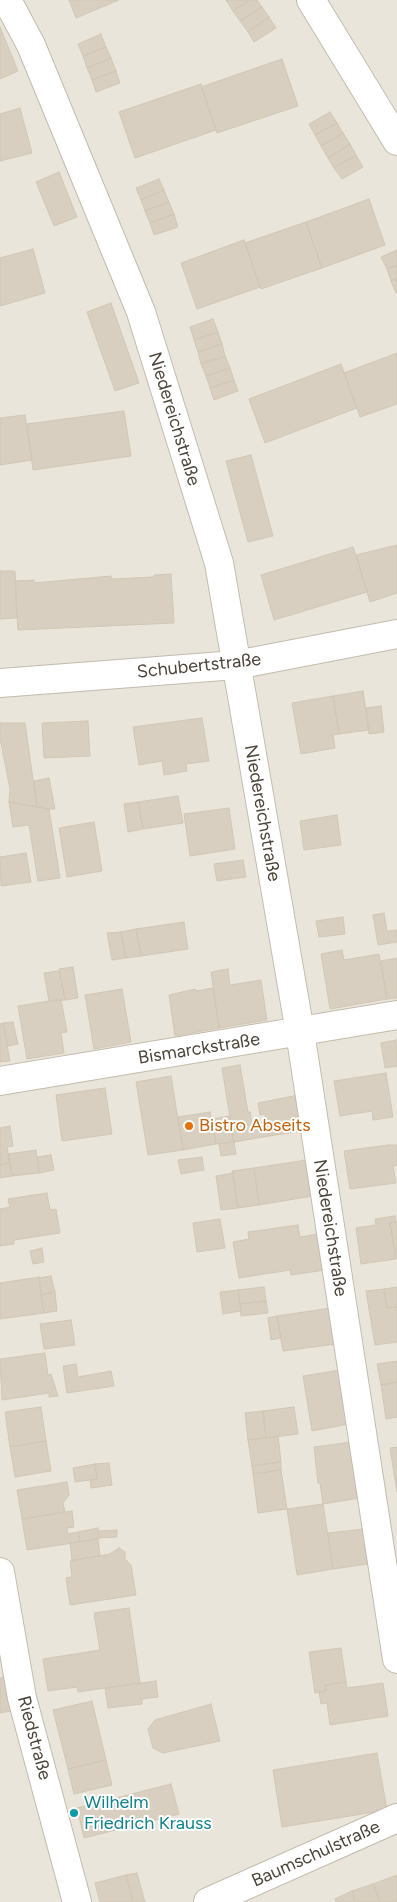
<!DOCTYPE html>
<meta charset="utf-8">
<style>
body{margin:0}
canvas{display:block;background:#f6f3ec}
</style>
<canvas width="397" height="1902"></canvas>
<script>
const ctx = document.querySelector('canvas').getContext('2d');
ctx.lineJoin = 'round';
function fill(path, color) {
  ctx.fillStyle = color;
  ctx.fill(path, 'evenodd');
}
function shape(rows) {
  const path = new Path2D();
  for (const r of rows) {
    path.moveTo(r[0], r[1]);
    for (let i = 2; i < r.length; i += 2) path.lineTo(r[i], r[i + 1]);
  }
  return path;
}
function stroke(path, color, width, dash) {
  ctx.strokeStyle = color;
  ctx.lineWidth = width;
  ctx.lineCap = dash ? 'butt' : 'round';
  ctx.setLineDash(dash || []);
  ctx.stroke(path);
}
function label(font, color, halo, rows, align = 'center') {
  ctx.font = font + ' Figtree,sans-serif';
  ctx.lineWidth = 4;
  ctx.setLineDash([]);
  ctx.textBaseline = 'middle';
  ctx.strokeStyle = halo;
  ctx.fillStyle = color;
  for (const [text, x, y, turn = 0] of rows) {
    ctx.save();
    ctx.translate(x, y);
    ctx.rotate((+turn || 0) * Math.PI / 180);
    ctx.textAlign = isNaN(turn) ? turn : align;
    if (halo) ctx.strokeText(text, 0, 0);
    ctx.fillText(text, 0, 0);
    ctx.restore();
  }
}
fill(shape([
 [0,0,397,0,397,1902,0,1902]
]), '#eae5da');
const building = shape([
 [69,0,119,0,76,18,69,0],
 [226,0,250,0,233,11,226,0],
 [250,0,257,0,262,7,240,21,233,11,250,0],
 [262,7,269,17,248,32,240,21,262,7],
 [269,17,276,28,254,42,248,32,269,17],
 [0,27,18,71,0,79,0,27],
 [101,34,106,47,83,56,78,44,101,34],
 [106,47,111,58,87,68,83,56,106,47],
 [111,58,116,71,92,80,87,68,111,58],
 [282,59,298,106,217,133,201,87,282,59],
 [116,71,120,83,96,92,92,80,116,71],
 [201,84,216,130,135,158,119,112,201,84],
 [20,108,32,153,0,161,0,114,20,108],
 [330,112,337,123,315,135,309,124,330,112],
 [337,123,343,133,321,146,315,135,337,123],
 [343,133,350,144,328,158,321,146,343,133],
 [350,144,356,155,334,168,328,158,350,144],
 [356,155,363,167,342,179,334,168,356,155],
 [59,172,77,217,54,226,36,182,59,172],
 [159,179,164,190,141,200,136,188,159,179],
 [164,190,169,202,145,211,141,200,164,190],
 [369,199,385,245,322,268,306,222,369,199],
 [169,202,174,214,150,223,145,211,169,202],
 [174,214,178,227,154,235,150,223,174,214],
 [306,222,322,268,261,289,245,243,306,222],
 [244,240,260,287,197,309,181,263,244,240],
 [33,249,45,293,0,306,0,258,33,249],
 [397,250,397,265,387,269,381,257,397,250],
 [397,265,397,278,391,281,387,269,397,265],
 [397,278,397,292,396,293,391,281,397,278],
 [111,303,139,383,115,391,87,312,111,303],
 [213,319,218,332,194,340,190,327,213,319],
 [218,332,222,344,198,352,194,340,218,332],
 [222,344,225,356,201,364,198,352,222,344],
 [397,353,397,404,360,417,344,373,397,353],
 [225,356,230,368,206,376,201,364,225,356],
 [341,364,357,408,265,443,249,399,341,364],
 [230,368,234,380,210,388,206,376,230,368],
 [234,380,238,391,214,400,210,388,234,380],
 [124,411,131,456,33,470,27,424,124,411],
 [25,415,32,460,0,465,0,418,25,415],
 [251,455,273,536,248,542,226,461,251,455],
 [397,545,397,593,370,602,356,555,397,545],
 [353,547,367,592,274,620,261,575,353,547],
 [0,571,15,571,17,618,0,619,0,571],
 [171,574,174,623,18,630,15,581,34,580,34,583,111,576,111,579,154,577,154,575,171,574],
 [363,691,369,730,339,734,333,696,363,691],
 [333,696,339,734,333,735,335,748,301,754,292,703,333,696],
 [381,706,384,732,369,734,366,708,381,706],
 [202,718,209,761,186,764,187,771,164,775,162,761,139,765,133,727,202,718],
 [88,721,90,756,44,758,42,723,88,721],
 [0,723,25,723,37,807,9,802,10,789,0,738,0,723],
 [49,778,55,809,49,809,37,807,34,781,49,778],
 [178,796,183,823,143,829,138,802,178,796],
 [9,802,49,809,60,878,38,881,29,825,13,827,9,802],
 [138,802,143,829,128,832,124,804,138,802],
 [229,808,235,849,190,856,184,814,229,808],
 [337,815,341,845,304,850,300,821,337,815],
 [94,822,102,871,67,877,59,828,94,822],
 [26,853,31,882,1,886,0,857,26,853],
 [243,860,246,877,217,881,214,864,243,860],
 [384,913,387,931,397,930,397,942,378,945,373,915,384,913],
 [343,917,345,934,319,937,316,921,343,917],
 [184,922,188,949,141,956,136,929,184,922],
 [136,929,141,956,126,958,121,932,136,929],
 [121,932,126,958,112,960,107,933,121,932],
 [342,950,344,960,379,954,387,999,330,1009,321,954,342,950],
 [397,958,397,998,387,999,381,961,397,958],
 [73,967,78,998,65,1000,59,969,73,967],
 [228,969,230,985,261,980,267,1020,219,1028,211,972,228,969],
 [59,971,65,1000,49,1001,44,973,59,971],
 [213,988,219,1028,175,1036,169,995,195,989,196,991,213,988],
 [122,989,131,1042,94,1049,85,995,122,989],
 [61,999,67,1032,61,1033,64,1053,27,1059,18,1006,61,999],
 [13,1022,18,1044,8,1046,3,1023,13,1022],
 [3,1023,10,1061,0,1062,0,1024,3,1023],
 [396,1040,397,1066,385,1068,381,1043,396,1040],
 [240,1065,248,1112,250,1112,252,1124,266,1121,269,1136,234,1142,222,1068,240,1065],
 [386,1073,393,1117,373,1120,372,1111,340,1116,334,1081,386,1073],
 [171,1076,183,1150,148,1155,136,1082,171,1076],
 [105,1088,112,1134,62,1141,56,1095,105,1088],
 [298,1095,303,1131,269,1136,265,1114,260,1115,258,1103,298,1095],
 [210,1112,216,1144,183,1150,178,1117,210,1112],
 [229,1116,234,1142,216,1144,212,1119,229,1116],
 [10,1126,13,1146,7,1147,10,1163,0,1165,0,1128,10,1126],
 [234,1142,236,1154,221,1156,219,1144,234,1142],
 [388,1145,397,1145,397,1165,393,1166,396,1183,350,1189,344,1151,388,1145],
 [36,1150,39,1173,12,1176,8,1154,36,1150],
 [51,1155,54,1170,39,1173,37,1157,51,1155],
 [202,1157,204,1170,181,1174,178,1160,202,1157],
 [307,1160,313,1196,259,1205,254,1168,307,1160],
 [10,1163,12,1176,0,1178,0,1165,10,1163],
 [254,1168,259,1205,238,1208,232,1171,254,1168],
 [233,1173,238,1208,221,1210,216,1176,233,1173],
 [47,1193,50,1210,56,1209,60,1233,14,1240,14,1244,0,1246,0,1209,10,1207,8,1199,47,1193],
 [395,1216,396,1222,390,1223,396,1259,361,1264,356,1228,376,1225,375,1219,395,1216],
 [220,1219,225,1248,197,1252,193,1223,220,1219],
 [396,1222,397,1222,396,1259,390,1223,396,1222],
 [298,1225,300,1237,319,1234,325,1270,291,1275,290,1270,239,1278,233,1242,249,1239,248,1232,298,1225],
 [42,1248,44,1262,33,1264,30,1251,42,1248],
 [51,1276,55,1292,41,1295,39,1278,51,1276],
 [39,1277,44,1313,0,1319,0,1283,39,1277],
 [264,1287,266,1301,240,1304,238,1290,264,1287],
 [397,1287,397,1307,387,1308,384,1289,397,1287],
 [384,1289,387,1308,397,1307,397,1342,375,1345,366,1291,384,1289],
 [238,1290,241,1311,223,1314,220,1292,238,1290],
 [55,1292,57,1311,44,1313,41,1295,55,1292],
 [266,1301,268,1313,241,1316,240,1304,266,1301],
 [331,1308,336,1344,283,1351,277,1316,331,1308],
 [277,1316,281,1338,271,1340,268,1318,277,1316],
 [71,1320,75,1345,44,1349,40,1324,71,1320],
 [45,1353,48,1375,51,1374,58,1396,49,1397,49,1393,2,1400,0,1359,45,1353],
 [397,1361,397,1382,381,1385,377,1364,397,1361],
 [76,1364,78,1377,111,1371,114,1386,67,1393,63,1366,76,1364],
 [340,1370,349,1424,312,1431,303,1376,340,1370],
 [397,1382,397,1417,386,1419,381,1385,397,1382],
 [41,1407,46,1441,10,1447,5,1412,41,1407],
 [294,1407,298,1434,266,1438,263,1411,294,1407],
 [263,1411,266,1438,248,1440,245,1413,263,1411],
 [278,1436,281,1462,252,1466,248,1440,278,1436],
 [46,1441,51,1471,15,1477,10,1447,46,1441],
 [352,1442,360,1498,323,1504,320,1483,318,1483,314,1447,352,1442],
 [397,1447,397,1492,390,1448,397,1447],
 [281,1462,281,1470,253,1474,252,1466,281,1462],
 [109,1463,112,1485,91,1488,90,1480,97,1479,95,1464,109,1463],
 [95,1464,97,1479,75,1482,73,1468,95,1464],
 [281,1470,287,1509,258,1513,253,1474,281,1470],
 [67,1482,69,1495,63,1503,65,1512,22,1519,17,1490,67,1482],
 [323,1504,333,1569,297,1575,287,1509,323,1504],
 [72,1511,74,1527,67,1528,68,1534,78,1532,80,1542,27,1550,22,1519,72,1511],
 [98,1528,99,1538,80,1542,78,1532,98,1528],
 [363,1529,368,1564,333,1569,328,1533,363,1529],
 [117,1530,117,1537,99,1538,98,1531,117,1530],
 [98,1539,100,1556,72,1560,70,1543,98,1539],
 [119,1548,125,1552,125,1559,131,1565,136,1595,70,1605,66,1578,72,1577,70,1561,110,1554,119,1548],
 [129,1608,140,1683,78,1692,77,1687,48,1691,43,1659,100,1650,94,1613,129,1608],
 [341,1648,346,1682,325,1685,326,1691,315,1693,309,1652,341,1648],
 [6,1677,11,1711,0,1713,0,1678,6,1677],
 [156,1681,158,1697,142,1699,142,1704,108,1708,105,1688,156,1681],
 [346,1682,347,1688,383,1683,388,1716,330,1725,327,1703,321,1704,319,1692,326,1691,325,1685,346,1682],
 [92,1701,106,1760,68,1769,53,1710,92,1701],
 [211,1704,220,1741,163,1753,153,1748,148,1729,155,1720,211,1704],
 [377,1753,387,1810,282,1827,273,1770,377,1753],
 [106,1760,112,1785,74,1794,68,1769,106,1760],
 [171,1784,179,1814,84,1838,77,1808,171,1784],
 [137,1873,145,1902,133,1902,126,1875,137,1873],
 [126,1875,133,1902,100,1902,95,1883,126,1875],
 [397,1875,397,1902,380,1902,373,1884,397,1875],
 [373,1884,380,1902,355,1902,352,1891,373,1884],
 [352,1891,355,1902,336,1902,335,1899,352,1891]
]);
fill(building, '#d8cfc1');
stroke(building, '#d3c7b4', 1);
const street = shape([
 [7,0,31,45,141,312,219,563,300,1032,397,1659],
 [311,0,397,141],
 [0,683,236,665,397,634],
 [0,1081,397,1015],
 [0,1572,22,1698,77,1902],
 [208,1902,397,1818]
]);
stroke(street, '#c2bbae', 30);
stroke(street, '#fff', 28);
for (const [x, y, r, color] of [
 [189,1126,5,"#e8710a"],
 [74,1813,5,"#0f9aa8"]
]) {
  const dot = new Path2D();
  dot.arc(x, y, r, 0, 2 * Math.PI);
  ctx.fillStyle = color;
  ctx.fill(dot);
  stroke(dot, '#fff', 2);
}
label('18px', '#4b4439', '#fff', [
 ["Niedereichstraße",174,419,73],
 ["Schubertstraße",199,666,-6],
 ["Niedereichstraße",262,813,80],
 ["Bismarckstraße",199,1049,-9],
 ["Niedereichstraße",330,1228,81],
 ["Riedstraße",34,1738,75],
 ["Baumschulstraße",316,1854,-24]
]);
label('18px', '#c56008', '#fff', [
 ["Bistro Abseits",199,1126]
], 'left');
label('18px', '#0d838f', '#fff', [
 ["Wilhelm",84,1803],
 ["Friedrich Krauss",84,1824]
], 'left');
</script>
